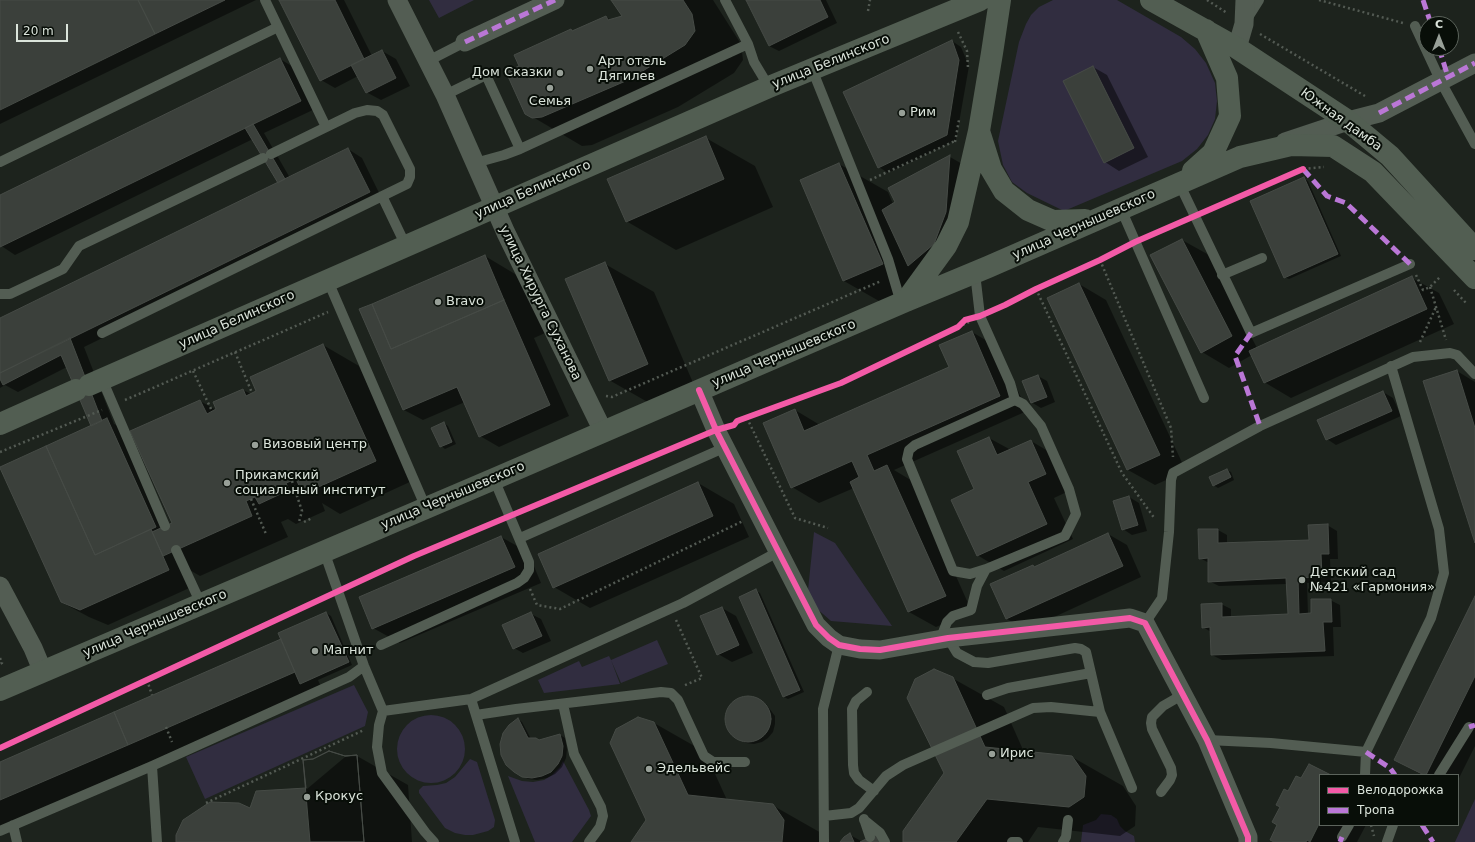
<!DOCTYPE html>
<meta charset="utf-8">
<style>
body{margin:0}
#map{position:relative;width:1475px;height:842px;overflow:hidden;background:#1d231d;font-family:"DejaVu Sans",sans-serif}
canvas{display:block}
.legend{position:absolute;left:1319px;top:774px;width:140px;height:52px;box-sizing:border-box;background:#080e08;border:1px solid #5c645c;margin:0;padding:5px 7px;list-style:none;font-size:12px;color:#dbe4db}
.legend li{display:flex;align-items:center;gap:8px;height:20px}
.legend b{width:20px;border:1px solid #5c645c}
.north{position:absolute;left:1419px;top:16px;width:40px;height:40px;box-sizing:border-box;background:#080e08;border:1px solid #5c645c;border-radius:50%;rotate:0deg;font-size:11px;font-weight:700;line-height:16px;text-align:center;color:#dbe4db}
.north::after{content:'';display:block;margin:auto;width:14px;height:18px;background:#98a098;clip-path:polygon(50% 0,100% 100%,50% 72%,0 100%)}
.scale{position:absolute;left:16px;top:24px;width:52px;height:18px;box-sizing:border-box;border:2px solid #dbe4db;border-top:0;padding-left:5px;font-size:12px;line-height:14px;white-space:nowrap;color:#dbe4db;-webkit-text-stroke:3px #080e08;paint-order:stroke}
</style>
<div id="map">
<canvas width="1475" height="842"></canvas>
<ul class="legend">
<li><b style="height:5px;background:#f35aa7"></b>Велодорожка</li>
<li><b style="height:5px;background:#ba77d6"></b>Тропа</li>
</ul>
<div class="north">С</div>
<div class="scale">20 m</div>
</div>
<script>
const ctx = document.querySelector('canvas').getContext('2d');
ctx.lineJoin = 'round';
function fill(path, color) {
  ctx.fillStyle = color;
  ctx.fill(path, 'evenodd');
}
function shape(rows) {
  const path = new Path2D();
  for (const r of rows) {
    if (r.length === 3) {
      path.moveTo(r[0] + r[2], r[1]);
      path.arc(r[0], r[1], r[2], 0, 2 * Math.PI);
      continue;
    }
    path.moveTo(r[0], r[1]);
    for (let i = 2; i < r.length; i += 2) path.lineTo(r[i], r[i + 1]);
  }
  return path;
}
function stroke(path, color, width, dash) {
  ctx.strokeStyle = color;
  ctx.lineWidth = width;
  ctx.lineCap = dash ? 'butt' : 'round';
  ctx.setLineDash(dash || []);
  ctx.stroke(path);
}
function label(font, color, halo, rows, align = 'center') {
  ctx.font = font + ' "DejaVu Sans",sans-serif';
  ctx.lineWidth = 4;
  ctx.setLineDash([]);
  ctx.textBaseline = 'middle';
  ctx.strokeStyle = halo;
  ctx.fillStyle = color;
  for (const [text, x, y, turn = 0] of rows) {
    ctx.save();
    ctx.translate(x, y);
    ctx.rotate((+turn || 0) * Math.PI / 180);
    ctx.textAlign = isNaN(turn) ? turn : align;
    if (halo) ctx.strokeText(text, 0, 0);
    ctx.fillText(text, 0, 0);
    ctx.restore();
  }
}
fill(shape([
 [429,0,474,0,439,18],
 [1053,0,1117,0,1181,37,1195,49,1206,63,1215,83,1217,101,1215,119,1208,135,1197,149,1182,161,1064,211,1027,193,1012,182,1003,165,998,141,1019,42,1026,24,1031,15,1039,7],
 [814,532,835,543,892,626,831,621,807,600],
 [657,640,668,664,621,683,611,660,620,684,544,693,538,680,579,661,582,667,609,656,611,660],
 [354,685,368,712,365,726,205,799,186,757],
 [431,749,34],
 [470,759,477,762,495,820,494,827,488,831,473,835,465,835,455,833,445,828,419,793,419,790,423,786,437,785,446,783,455,777],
 [563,761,589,810,591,816,572,842,535,842,508,776,522,781,533,782,544,780,552,775,560,767],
 [1475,799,1475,842,1455,842],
 [1101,814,1111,815,1117,819,1120,826,1125,831,1134,836,1135,842,1081,842,1083,825,1096,820]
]), '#312d40');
fill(shape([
 [0,0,256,0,0,124],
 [280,0,344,0,372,56,382,51,396,59,410,86,381,100,366,92,358,76,335,88,321,80],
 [613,0,713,0,741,44,743,60,734,73,678,107,592,145,582,146,526,113,521,67,571,30,573,32,606,17,611,20,623,17],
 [747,0,826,0,837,23,779,51,769,46],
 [952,41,961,47,969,66,956,140,888,173,879,167],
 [280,59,295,68,315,109,264,133,290,178,348,149,362,158,383,201,84,347,114,424,126,430,169,526,173,524,200,401,218,411,243,390,251,394,323,345,359,366,412,481,340,514,322,503,325,511,296,524,288,519,281,522,288,537,200,576,188,569,196,585,108,625,89,617,61,602,93,426,67,367,18,392,5,385,0,388,0,319,279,183,253,139,15,255,0,245,0,196],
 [1093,67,1107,75,1148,157,1119,171,1105,162],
 [706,138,755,166,773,207,676,250,626,221],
 [950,157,964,165,960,220,893,309,844,281,801,181,839,164,888,192,893,204],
 [1304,179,1308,181,1341,256,1289,279,1284,277],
 [1182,240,1209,255,1257,348,1412,278,1439,293,1454,324,1291,398,1264,382,1252,355,1229,368,1202,352],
 [485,256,535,286,554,329,534,338,569,416,499,447,480,436,465,402,423,420,404,410],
 [605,264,654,292,697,392,658,408,609,380],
 [1079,284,1106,300,1186,471,1155,485,1128,470,1048,298],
 [972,332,999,348,1027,411,894,470,914,482,972,612,936,627,909,612,854,488,819,503,792,487,795,410,820,425,950,368],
 [1457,371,1475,382,1475,540],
 [1038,376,1047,381,1055,402,1041,408,1031,402],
 [1383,392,1393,398,1401,416,1336,445,1327,439],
 [444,423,448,426,456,444,445,449,441,446],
 [989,438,1011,450,1031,441,1058,457,1073,489,1054,498,1073,539,1004,571,977,555,975,490],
 [1227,470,1231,472,1234,480,1218,488,1213,485],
 [698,483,734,504,749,537,590,608,554,587],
 [1129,497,1139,503,1147,531,1132,535,1123,529],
 [1327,525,1337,531,1338,559,1330,559,1331,582,1307,583,1308,615,1312,614,1330,600,1340,605,1341,627,1333,627,1334,656,1222,660,1212,655,1211,632,1203,627,1221,604,1231,609,1231,618,1289,615,1287,584,1219,586,1209,581,1209,563,1200,558,1218,530,1227,535,1227,544,1310,541],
 [1108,534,1127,545,1141,577,1026,630,1007,619,992,585,1033,566,1036,567],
 [501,537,528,552,541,583,400,643,373,628],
 [756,591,760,593,804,692,788,699,784,697],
 [1475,599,1475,746,1458,780,1458,775,1422,775,1395,760],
 [722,608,736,616,753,653,732,662,718,654],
 [326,613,331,616,352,665,318,680,321,687,0,827,0,763,282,640],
 [531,614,541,619,551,641,523,653,514,648],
 [952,678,1004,707,1024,752,1072,757,1123,786,1136,806,1135,826,1120,836,1038,827,1028,842,904,842,945,773],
 [746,696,754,697,766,704,775,716,775,724,773,732,768,738,762,742,754,744,746,743,735,737,729,731,726,724,725,716,728,709,732,703,739,698],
 [518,719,522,722,531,739,539,741,560,735,565,738,567,749,566,758,562,767,555,774,547,778,537,780,528,779,519,774],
 [654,723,705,752,727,800,772,805,823,834,829,842,632,842,647,820],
 [357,756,408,785,412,842,177,842,251,809,307,789,345,757],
 [1309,765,1329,775,1320,775,1320,825,1366,825,1357,842,1275,842,1278,825,1288,792,1301,780],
 [850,835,863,842,887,842,841,842]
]), '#0007');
const building = shape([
 [0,0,138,0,155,34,0,110,0,0],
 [138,0,225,0,155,34,138,0],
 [279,0,335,0,364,59,320,81,279,0],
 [611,0,683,0,692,14,695,31,685,45,628,80,542,117,532,118,525,114,506,72,519,66,514,55,571,29,572,31,606,16,608,20,622,16,611,0],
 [746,0,820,0,828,17,769,46,746,0],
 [952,40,959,60,947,135,878,168,843,92,952,40],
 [382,50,396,78,366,93,351,65,382,50],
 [280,58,301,101,0,247,0,195,280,58],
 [1093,66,1134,148,1104,163,1063,81,1093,66],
 [253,124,285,179,278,183,245,128,253,124],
 [706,136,724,179,626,222,607,179,706,136],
 [348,148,370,192,0,373,0,318,348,148],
 [950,155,946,212,934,244,908,266,882,210,895,202,888,188,950,155],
 [839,163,883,264,843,281,800,180,839,163],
 [1304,177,1338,254,1284,278,1250,201,1304,177],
 [1182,239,1232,336,1201,353,1150,255,1182,239],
 [485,255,504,300,391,349,372,304,485,255],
 [605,262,648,364,609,381,565,279,605,262],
 [1412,276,1427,309,1264,383,1249,351,1412,276],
 [1079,283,1160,455,1127,470,1047,298,1079,283],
 [504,300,550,405,479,437,457,387,403,410,359,309,372,304,391,349,504,300],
 [972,331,1000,396,867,455,874,471,887,465,946,596,908,612,850,482,859,477,852,461,791,488,763,423,795,409,804,431,949,367,939,345,972,331],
 [70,338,102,421,91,426,61,355,3,385,0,379,0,373,70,338],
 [323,344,376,461,303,494,296,479,286,483,289,490,259,504,255,497,246,501,252,516,163,556,152,532,172,523,130,431,200,400,207,414,216,409,213,402,243,389,246,396,256,391,250,377,323,344],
 [1457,370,1475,428,1475,543,1423,381,1457,370],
 [1038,375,1047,397,1031,403,1022,381,1038,375],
 [1383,391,1392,411,1326,440,1317,420,1383,391],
 [107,418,156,527,95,555,46,446,107,418],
 [444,422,452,442,440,447,431,428,444,422],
 [989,437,997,455,1031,440,1046,474,1028,482,1047,524,977,556,951,500,974,489,957,451,989,437],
 [46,446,95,555,151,529,169,570,80,610,61,602,0,468,0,467,46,446],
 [1227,469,1231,477,1213,486,1209,477,1227,469],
 [698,482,713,516,553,588,538,554,698,482],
 [1129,496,1138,525,1122,530,1113,501,1129,496],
 [1328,524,1329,554,1321,554,1322,577,1298,578,1299,614,1311,613,1311,599,1331,599,1332,622,1323,622,1325,651,1211,655,1210,627,1202,628,1201,604,1222,603,1222,617,1288,614,1286,578,1208,582,1208,558,1199,559,1198,529,1218,529,1218,543,1309,540,1308,525,1328,524],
 [1108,533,1123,566,1006,619,990,584,1033,565,1034,567,1108,533],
 [501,536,515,567,372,629,359,597,501,536],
 [756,589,800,690,783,697,739,597,756,589],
 [1475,596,1475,676,1426,775,1424,775,1394,760,1475,596],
 [722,607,739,645,717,655,700,616,722,607],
 [326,612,349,662,300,684,278,633,326,612],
 [531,612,542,636,513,649,502,625,531,612],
 [281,639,295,672,128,745,114,712,281,639],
 [934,669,953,677,985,747,1072,756,1086,776,1084,797,1069,807,987,799,956,842,903,842,903,831,944,773,907,698,915,679,934,669],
 [748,719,23],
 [114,712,128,745,0,800,0,762,114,712],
 [638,717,654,722,688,795,773,804,784,820,782,842,631,842,646,820,610,743,616,729,638,717],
 [518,718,528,738,536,738,539,740,560,734,563,746,562,756,558,764,551,772,542,776,532,778,522,777,514,772,506,765,501,755,500,744,503,733,509,725,518,718],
 [329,751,345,756,357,755,364,842,310,842,303,760,313,759,329,751],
 [329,751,345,756,357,755,364,842,176,842,176,835,183,820,210,802,239,803,250,808,256,791,306,788,303,760,313,759,329,751],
 [1309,764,1331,775,1320,775,1320,822,1310,842,1307,840,1306,842,1274,842,1270,840,1277,825,1272,822,1280,807,1276,805,1284,789,1288,791,1296,776,1301,778,1309,764],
 [850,833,854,842,840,842,844,837,850,833],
 [876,835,880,842,860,842,870,837,876,835]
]);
fill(building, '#3b403b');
stroke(building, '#464b46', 1);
stroke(shape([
 [1207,0,1227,13],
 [1319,0,1403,23],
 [868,11,870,0],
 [958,32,967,51,968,68],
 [1260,34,1365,96],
 [955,142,959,120],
 [870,180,955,141],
 [1207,210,1295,172,1303,169,1324,167],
 [1147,237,1183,221],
 [1100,260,1171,428,1173,457],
 [1416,275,1423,290,1430,287,1441,276],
 [1430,287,1446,340],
 [1036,289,1122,473,1155,519],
 [1454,290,1466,303],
 [992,311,1124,248],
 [959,326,965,320,968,319],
 [1420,342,1436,307],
 [235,352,252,393],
 [193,371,212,411],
 [606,396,612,397,881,281],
 [125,400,328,312],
 [747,418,795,518,828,528],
 [734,425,747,418,841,383,969,322],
 [0,452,102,410],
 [292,481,302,511,299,522],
 [251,499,266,534],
 [521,512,699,437],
 [304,522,312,518],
 [351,586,414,556,498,521],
 [530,589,537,605,560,609,743,521],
 [676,620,702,678,683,686],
 [0,658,2,663,0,664],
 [147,680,152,695],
 [166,727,172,742],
 [0,748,326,598],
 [206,803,364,730],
 [1371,825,1374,836]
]), '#535a53', 2.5, [2, 3]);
stroke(shape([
 [265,0,326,127],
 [725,0,748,44,754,62,769,87],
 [1247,19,1259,0],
 [1415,26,1441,82,1475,144],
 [428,61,465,42],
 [812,69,888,259,901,303],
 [445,95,486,75,520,149],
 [0,162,278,27],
 [475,163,504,155,520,149,748,44],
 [1179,183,1251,333,1410,264],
 [382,196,406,246],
 [1121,209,1204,398],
 [975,273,980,316,1010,383,1015,400,915,445,909,450,907,459,953,571,970,574,986,569],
 [1222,275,1262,258],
 [328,281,426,508],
 [0,294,10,294,63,269,79,246,263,158],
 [102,333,407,184,410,177,410,169,383,115,377,111,367,110,355,113,271,154],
 [102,379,165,526],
 [520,538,726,447],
 [176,550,201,604],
 [324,551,364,666,383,711,379,725,377,747,382,773,425,832,434,842],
 [1145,623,1162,598,1169,532,1171,480,1173,473,1260,426,1413,357,1450,353,1457,355,1475,374],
 [948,638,957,653,974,662,988,663,1075,648,1081,649,1086,652,1100,712,1132,788],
 [940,640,947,622,953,616,971,610,977,586,986,569,1065,536,1076,514,1069,489,1041,426,1023,404,1015,400],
 [381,645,517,583,524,578,529,570,529,562,494,479],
 [867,692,856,701,852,709,853,765,854,773,859,780,874,791],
 [987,695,1008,688,1091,673],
 [471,699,515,842],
 [563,704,574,754,601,807,603,816,600,827,589,842],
 [383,711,471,699,683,603,778,552],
 [476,715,516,709,661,692,671,693,678,700,704,756,713,762,745,762],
 [1207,740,1271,743,1366,752,1431,618,1444,573,1439,529,1391,366],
 [152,766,157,842],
 [1365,775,1366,752],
 [1439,775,1469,727],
 [1161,792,1170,780,1172,775,1171,768,1152,729,1151,723,1152,717,1163,706,1182,695],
 [824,816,851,813,859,808,886,776,903,765,1033,708,1051,707,1100,712],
 [864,819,870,837],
 [864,820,880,833,885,842],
 [13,825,17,842],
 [0,831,152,766,349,677,364,666],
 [1342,837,1349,825],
 [824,842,823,709,839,645],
 [1012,842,1018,842],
 [1063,842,1066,837,1068,820],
 [1387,842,1393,825]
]), '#535d53', 10);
stroke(shape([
 [397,0,445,95,506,233,603,431],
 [465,42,555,0],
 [1237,48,1244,24,1245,0],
 [1285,142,1348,121,1379,113,1475,63],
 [699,390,716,430,816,625,829,638,839,645,860,649,880,650,948,638,1130,618,1145,623,1207,740,1248,837,1248,842],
 [0,586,33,648,43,672]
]), '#535d53', 19);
stroke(shape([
 [1000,0,992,53,979,131,991,169,1004,191,1028,210,1053,221,1085,220],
 [1151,0,1237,48,1348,121,1390,156,1475,249],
 [1193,171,1213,153,1230,116,1227,78,1206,30],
 [906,301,946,246,958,222,979,131],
 [89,385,769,87,980,0],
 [0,424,76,390],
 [0,690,494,479,906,301,988,267,1240,157,1291,145,1333,146,1373,172,1475,278]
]), '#525e52', 22);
stroke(shape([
 [1423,0,1431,24],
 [465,42,555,0],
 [1439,48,1448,77],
 [1379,113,1475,63],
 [1303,169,1327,196,1346,203,1410,264],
 [1251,333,1235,356,1260,426],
 [1469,727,1475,725],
 [1366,752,1390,768,1395,775],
 [1422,825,1433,842],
 [1340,842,1342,837]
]), '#ba77d6', 5, [10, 5]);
stroke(shape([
 [699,390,716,430,816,625,829,638,839,645,860,649,880,650,948,638,1130,618,1145,623,1207,740,1248,837,1248,842],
 [0,748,414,556,716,430,734,425,737,421,841,383,958,327,965,320,980,316,1005,305,1036,289,1100,260,1135,242,1303,169]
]), '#f35aa7', 6);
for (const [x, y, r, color] of [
 [590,69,4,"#98a098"],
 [560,73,4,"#98a098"],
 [550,88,4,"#98a098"],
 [902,113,4,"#98a098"],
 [438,302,4,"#98a098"],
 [255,445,4,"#98a098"],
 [227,483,4,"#98a098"],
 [1302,580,4,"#98a098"],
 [315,651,4,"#98a098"],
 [992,754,4,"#98a098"],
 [649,769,4,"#98a098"],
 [307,797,4,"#98a098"]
]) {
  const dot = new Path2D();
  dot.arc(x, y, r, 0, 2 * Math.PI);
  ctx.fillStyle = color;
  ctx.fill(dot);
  stroke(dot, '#080e08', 1.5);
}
label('13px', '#dbe4db', '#080e08', [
 ["Арт отель",598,62],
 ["Дягилев",598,77],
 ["Дом Сказки",552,73,"right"],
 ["Семья",550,102,"center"],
 ["Рим",910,113],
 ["Bravo",446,302],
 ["Визовый центр",263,445],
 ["Прикамский",235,476],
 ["социальный институт",235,491],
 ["Детский сад",1310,573],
 ["№421 «Гармония»",1310,588],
 ["Магнит",323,651],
 ["Ирис",1000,754],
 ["Эдельвейс",657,769],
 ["Крокус",315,797]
], 'left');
label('13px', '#dbe4db', '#080e08', [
 ["улица Белинского",831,62,-22],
 ["Южная дамба",1341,120,36],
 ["улица Белинского",533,190,-24],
 ["улица Чернышевского",1084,225,-24],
 ["улица Хирурга Суханова",540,303,64],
 ["улица Белинского",237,320,-24],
 ["улица Чернышевского",784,354,-23],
 ["улица Чернышевского",453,496,-23],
 ["улица Чернышевского",155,624,-23]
]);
</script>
